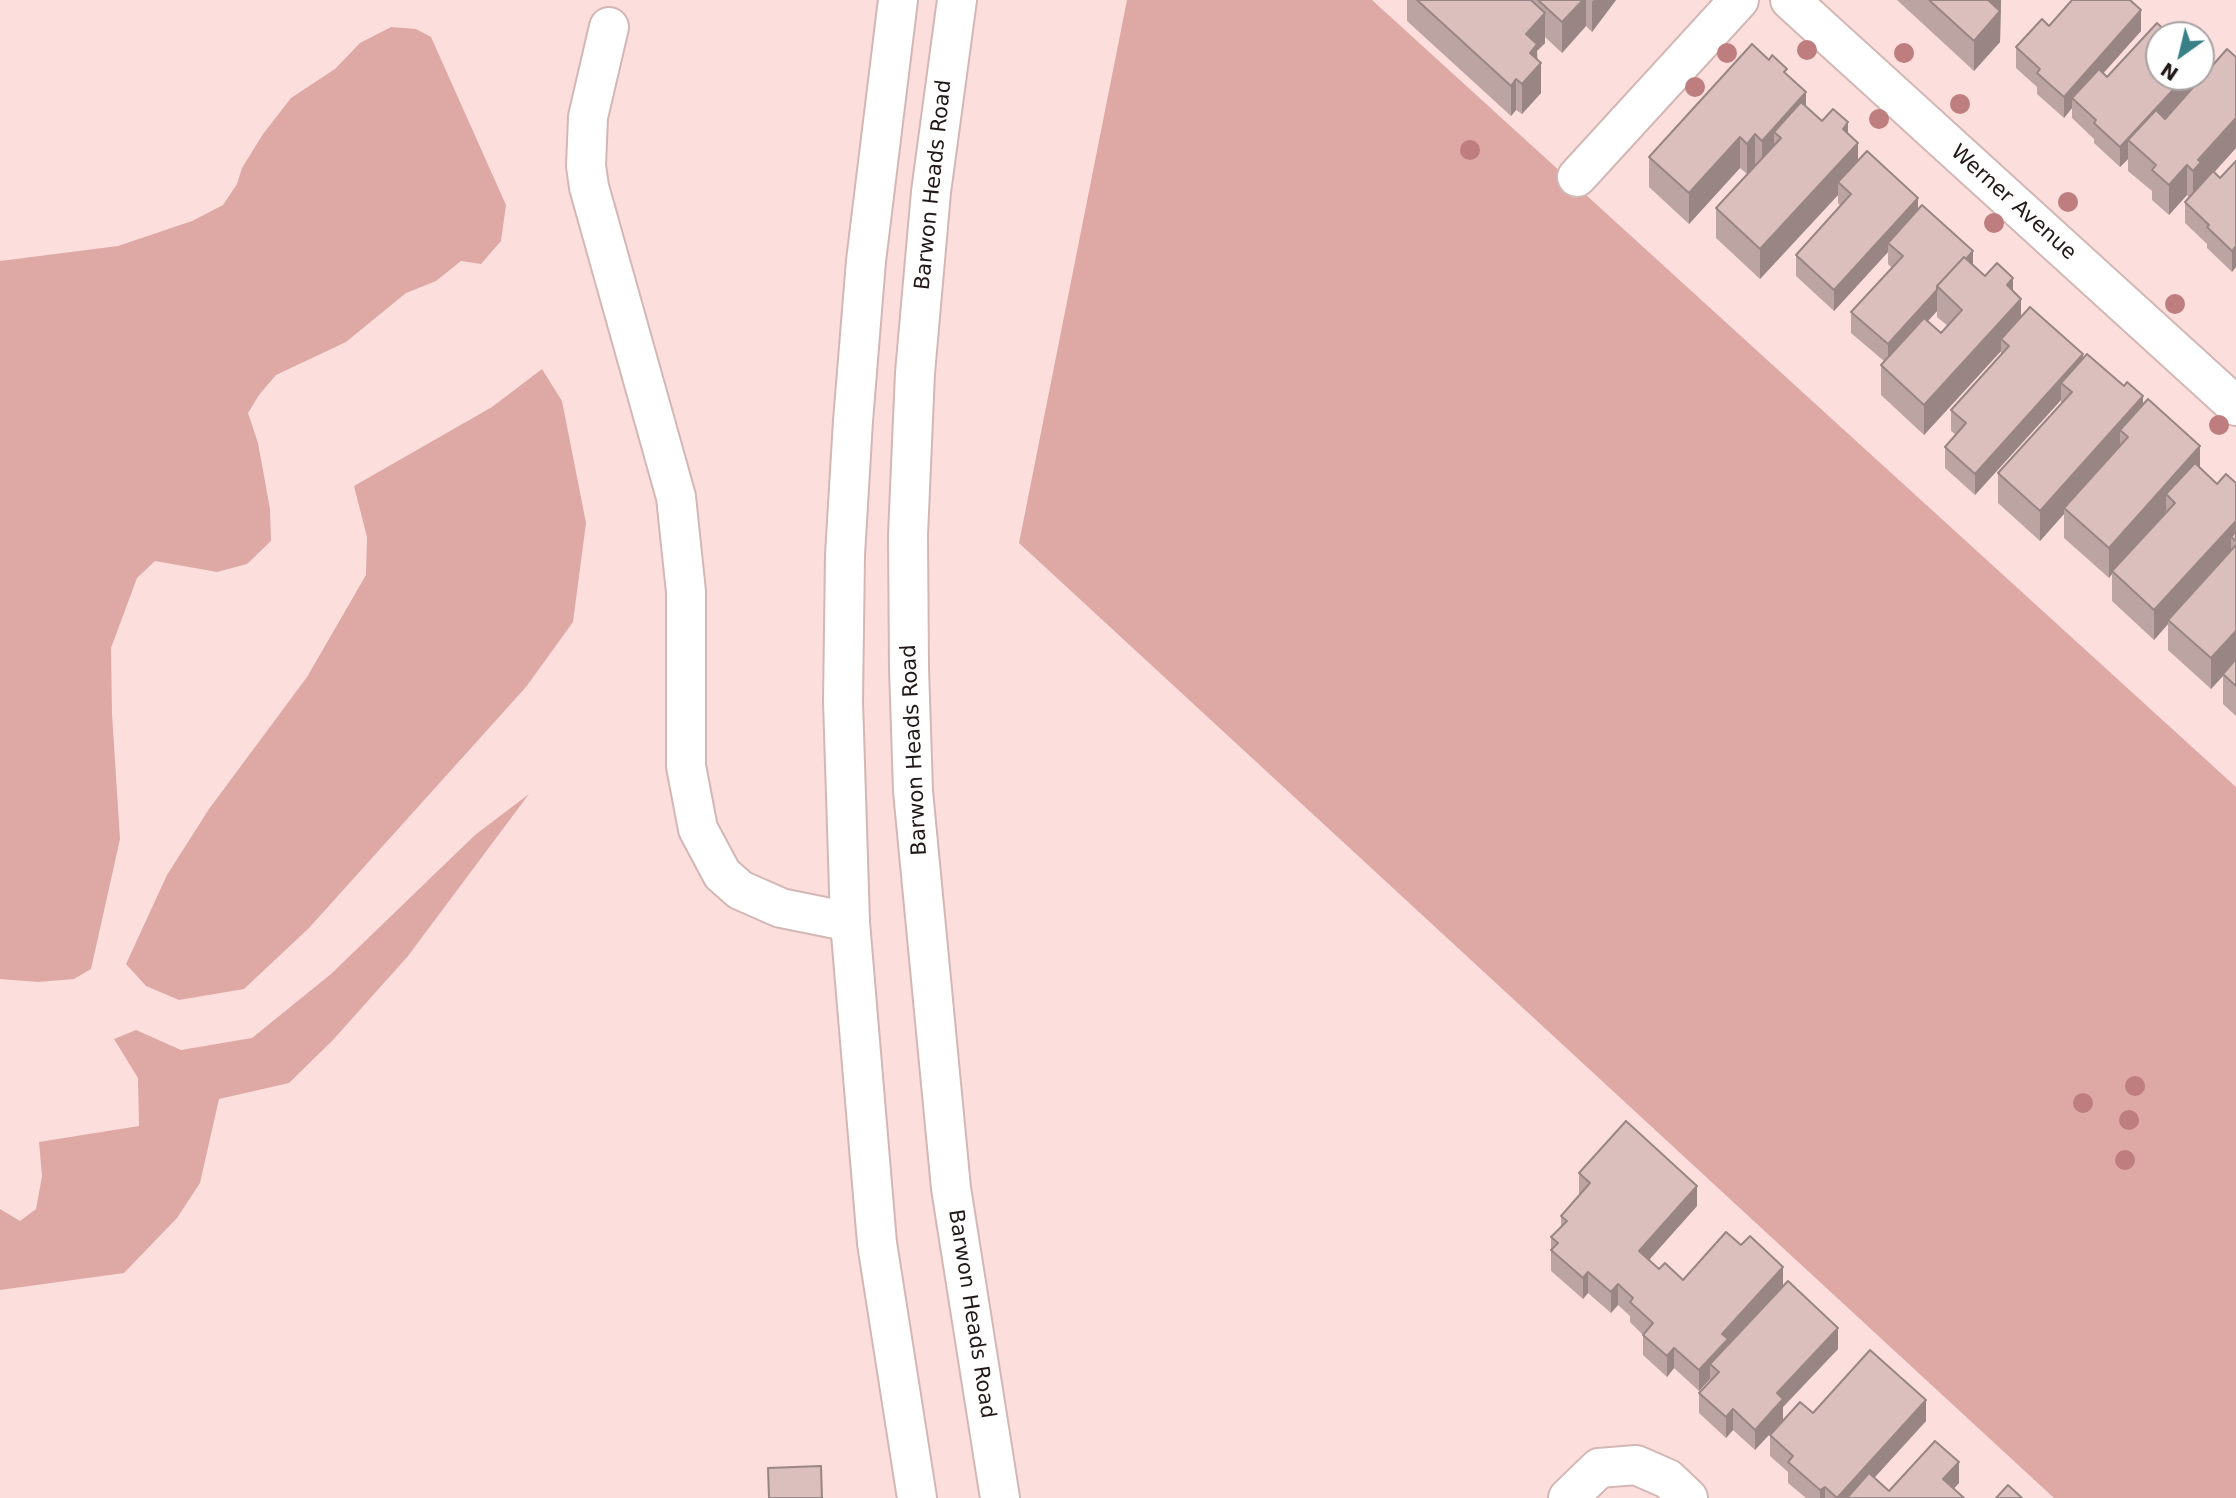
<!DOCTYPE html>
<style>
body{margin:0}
#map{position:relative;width:2236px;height:1498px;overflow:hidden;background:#fcdfdd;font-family:"DejaVu Sans",sans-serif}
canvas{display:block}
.north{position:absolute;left:2145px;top:21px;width:70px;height:70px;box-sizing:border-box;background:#fff;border:2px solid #a7a3a2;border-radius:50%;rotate:214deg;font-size:19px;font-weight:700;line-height:28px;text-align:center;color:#221817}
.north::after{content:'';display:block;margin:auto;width:24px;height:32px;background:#388086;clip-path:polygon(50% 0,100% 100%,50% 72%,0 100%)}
</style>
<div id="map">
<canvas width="2236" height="1498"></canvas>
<div class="north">N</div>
</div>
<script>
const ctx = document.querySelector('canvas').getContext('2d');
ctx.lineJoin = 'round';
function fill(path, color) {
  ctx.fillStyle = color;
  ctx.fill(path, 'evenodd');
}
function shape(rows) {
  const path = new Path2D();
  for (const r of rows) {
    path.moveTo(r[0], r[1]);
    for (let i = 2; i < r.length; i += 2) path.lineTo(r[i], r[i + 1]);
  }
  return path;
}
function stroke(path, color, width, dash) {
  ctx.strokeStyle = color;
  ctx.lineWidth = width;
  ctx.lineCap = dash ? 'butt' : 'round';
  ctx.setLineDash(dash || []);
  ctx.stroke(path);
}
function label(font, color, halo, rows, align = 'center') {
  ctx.font = font + ' "DejaVu Sans",sans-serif';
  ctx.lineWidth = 7;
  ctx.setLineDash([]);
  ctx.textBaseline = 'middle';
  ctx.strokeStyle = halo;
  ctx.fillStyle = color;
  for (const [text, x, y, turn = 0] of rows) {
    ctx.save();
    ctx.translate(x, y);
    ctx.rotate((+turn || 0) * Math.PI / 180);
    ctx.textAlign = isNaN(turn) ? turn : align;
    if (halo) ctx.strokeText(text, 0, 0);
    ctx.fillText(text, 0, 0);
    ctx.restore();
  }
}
fill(shape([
 [1127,0,1372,0,2236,787,2236,1498,2054,1498,1019,543],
 [391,27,416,29,431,37,506,205,501,241,481,264,461,261,436,281,406,293,346,342,276,375,259,395,248,413,258,443,270,509,271,541,247,564,217,572,155,561,137,578,111,648,112,714,120,839,91,969,74,979,38,982,0,979,0,261,118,246,192,221,223,205,237,184,242,168,263,134,291,98,335,69,360,43],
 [542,369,562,401,586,523,573,622,526,687,309,928,244,989,179,1000,146,986,126,964,167,875,209,809,307,677,366,575,367,537,354,486,492,407],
 [529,794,408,956,333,1040,289,1083,219,1099,200,1183,177,1218,124,1273,0,1290,0,1209,20,1221,36,1209,42,1176,39,1142,139,1126,138,1078,114,1039,136,1030,181,1050,252,1038,331,974,475,835]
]), '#dea8a5');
const minor = shape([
 [1790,0,2236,406],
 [609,27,588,117,586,166,589,187,676,497,686,592,686,766,698,829,722,874,740,890,781,908,850,922],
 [1577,177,1739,0],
 [1568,1498,1599,1468,1636,1465,1668,1479,1688,1498]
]);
const major = shape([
 [898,0,866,261,853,421,845,555,843,701,850,922,877,1243,917,1498],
 [957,0,931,192,915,373,908,535,909,668,913,791,951,1188,1000,1498]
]);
stroke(minor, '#d3b7b5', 42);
stroke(major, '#d3b7b5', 42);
stroke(minor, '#fff', 38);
stroke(major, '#fff', 38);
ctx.fillStyle = '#be7d7e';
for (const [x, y] of [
 [1807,50],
 [1727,53],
 [1904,53],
 [1695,87],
 [1960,104],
 [1879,119],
 [1470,150],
 [2068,202],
 [1994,223],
 [2175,304],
 [2219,425],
 [2135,1086],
 [2083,1103],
 [2129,1120],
 [2125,1160]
]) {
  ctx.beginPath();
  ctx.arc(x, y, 10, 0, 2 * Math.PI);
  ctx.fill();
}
fill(shape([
 [1407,0,1616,0,1592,32,1586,26,1562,53,1545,37,1545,43,1537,51,1541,93,1522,114,1516,110,1511,116,1407,21],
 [1897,0,2001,0,2000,42,1974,71],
 [2049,26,2141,31,2103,74,2107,77,2199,77,2199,81,2236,57,2236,148,2214,172,2220,178,2236,161,2232,272,2207,248,2207,244,2185,223,2185,202,2189,197,2187,195,2169,215,2152,200,2152,191,2128,171,2128,159,2120,167,2094,143,2094,139,2072,118,2072,108,2064,118,2037,94,2037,87,2016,68,2016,47],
 [1787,75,1806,106,1822,121,1848,134,1858,160,1918,209,1985,276,2013,291,2021,316,2083,358,2143,404,2200,468,2217,484,2236,483,2236,716,2223,704,2223,676,2211,689,2168,650,2168,624,2154,640,2112,601,2112,574,2109,578,2064,538,2064,514,2040,541,1998,503,1998,473,2061,404,2061,400,1975,495,1945,468,1945,447,1956,435,1951,431,1951,410,2001,354,2001,351,1924,435,1881,395,1881,365,1884,361,1851,333,1851,312,1892,268,1888,264,1888,252,1834,311,1796,276,1796,255,1841,206,1838,203,1838,195,1760,279,1716,238,1716,208,1756,165,1755,165,1747,174,1740,168,1689,224,1649,187,1649,157],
 [1937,311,1937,317,1948,326,1941,333,1928,321],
 [1579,1173,1697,1206,1649,1260,1659,1269,1683,1280,1783,1286,1838,1349,1783,1407,1755,1450,1733,1430,1726,1438,1699,1413,1699,1393,1710,1381,1710,1379,1699,1391,1674,1368,1667,1377,1643,1355,1643,1335,1630,1322,1630,1316,1618,1305,1611,1313,1588,1293,1583,1299,1551,1271,1551,1237,1561,1227,1561,1216,1580,1195,1579,1194],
 [1813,1413,1926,1421,1874,1478,1889,1491,1959,1483,1954,1488,1964,1498,1806,1498,1788,1483,1788,1472,1770,1456,1770,1435]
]), '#bca4a3');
fill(shape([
 [1583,0,1586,0,1586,26,1562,53,1562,22],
 [1594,0,1616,0,1592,32,1592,2],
 [1986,0,2001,0,2000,42,1974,71,1974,41],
 [2141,10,2141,31,2077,102,2072,98,2072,108,2064,118,2064,97],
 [1545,13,1545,43,1537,51,1537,66,1541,63,1541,93,1522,114,1522,84,1526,34],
 [2185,77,2199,77,2199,82,2137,148,2128,140,2128,159,2120,167,2120,147],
 [1516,79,1516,110,1511,116,1511,86],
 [1806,92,1806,122,1774,132,1774,157,1762,171,1762,141],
 [2236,118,2236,148,2201,187,2193,201,2193,171,2198,160],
 [1848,122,1848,152,1843,129],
 [1755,134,1755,165,1747,174,1747,144],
 [1740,137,1740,168,1689,224,1689,193],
 [1858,143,1858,173,1838,182,1838,195,1760,279,1760,249],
 [2187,165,2187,195,2169,215,2169,185],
 [1918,198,1918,218,1888,243,1888,252,1834,311,1834,290],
 [2236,246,2236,267,2232,272,2232,251],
 [1973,251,1973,272,1939,288],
 [2013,278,2013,308,2021,299,2021,329,2001,339,2001,351,1924,435,1924,405,2007,285],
 [1937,290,1937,311,1888,365,1888,344],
 [2083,354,2083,375,2061,383,2061,400,1975,495,1975,474],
 [2143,396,2143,427,2128,437,2120,430,2120,452,2064,508,2064,514,2040,541,2040,511],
 [2200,446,2200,477,2175,503,2166,494,2166,515,2112,571,2112,574,2109,578,2109,548],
 [2236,521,2236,541,2231,537,2231,556,2168,620,2168,624,2154,640,2154,610],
 [2236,631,2236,661,2223,674,2223,676,2211,689,2211,658],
 [1697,1186,1697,1206,1639,1271,1639,1251],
 [1783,1267,1783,1288,1710,1364,1710,1379,1699,1391,1699,1370,1722,1334],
 [1588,1272,1588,1293,1583,1299,1583,1278],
 [1618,1284,1618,1305,1611,1313,1611,1292],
 [1838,1328,1838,1349,1783,1407,1783,1420,1755,1450,1755,1430,1777,1393],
 [1674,1348,1674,1368,1667,1377,1667,1356],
 [1926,1400,1926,1421,1856,1498,1837,1498],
 [1733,1409,1733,1430,1726,1438,1726,1417],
 [1959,1462,1959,1483,1945,1498,1943,1479],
 [1825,1487,1825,1498,1820,1498,1820,1490]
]), '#998684');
const building = shape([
 [1417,0,1531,0,1545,13,1526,34,1537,44,1530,53,1541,63,1522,84,1516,79,1511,86,1417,0],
 [1538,0,1583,0,1562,22,1538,0],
 [1929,0,1988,0,2000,11,1974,41,1929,0],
 [2072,0,2130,0,2141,10,2064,97,2037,73,2040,69,2016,47,2042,19,2049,26,2072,0],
 [2157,23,2170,35,2159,35,2159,77,2185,77,2120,147,2094,123,2096,120,2072,98,2099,69,2107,77,2157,23],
 [1752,44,1769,60,1772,55,1787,69,1784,72,1806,92,1762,141,1755,134,1747,144,1740,137,1689,193,1649,157,1752,44],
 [2227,49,2236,57,2236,118,2198,160,2201,162,2193,171,2187,165,2169,185,2152,170,2156,165,2128,140,2156,110,2165,119,2227,49],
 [1801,102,1822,121,1833,109,1848,122,1843,129,1858,143,1760,249,1716,208,1781,138,1774,132,1801,102],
 [1867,151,1918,198,1834,290,1796,255,1851,194,1838,182,1867,151],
 [2236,161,2236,246,2232,251,2207,227,2209,225,2185,202,2213,171,2220,178,2236,161],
 [1922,205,1973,251,1966,259,1964,257,1937,286,1937,290,1888,344,1851,312,1903,256,1888,243,1922,205],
 [1964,257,1985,276,1997,263,2013,278,2007,285,2021,299,1924,405,1881,365,1924,318,1941,333,1962,310,1937,286,1964,257],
 [2030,307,2083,354,1975,474,1945,447,1966,423,1951,410,2009,346,2001,339,2030,307],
 [2087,354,2124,386,2127,382,2143,396,2040,511,1998,473,2072,392,2061,383,2087,354],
 [2148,399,2200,446,2109,548,2064,508,2128,437,2120,430,2148,399],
 [2195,463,2217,484,2226,474,2236,483,2236,521,2154,610,2112,571,2175,503,2166,494,2195,463],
 [2236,531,2236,541,2231,537,2236,531],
 [2236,545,2236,631,2211,658,2168,620,2236,545],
 [2236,659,2236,686,2223,674,2236,659],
 [1626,1121,1697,1186,1639,1251,1659,1269,1665,1263,1683,1280,1726,1232,1741,1245,1750,1236,1783,1267,1722,1334,1728,1339,1699,1370,1674,1348,1667,1356,1643,1335,1653,1323,1630,1302,1633,1298,1618,1284,1611,1292,1588,1272,1583,1278,1551,1250,1558,1243,1551,1237,1567,1221,1561,1216,1590,1183,1579,1173,1626,1121],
 [1788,1281,1838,1328,1777,1393,1783,1399,1755,1430,1733,1409,1726,1417,1699,1393,1719,1372,1710,1364,1788,1281],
 [1870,1350,1926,1400,1837,1498,1825,1487,1820,1490,1788,1462,1793,1456,1770,1435,1800,1402,1813,1413,1870,1350],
 [1935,1441,1959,1462,1943,1479,1964,1498,1847,1498,1869,1473,1889,1491,1935,1441],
 [821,1466,822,1498,769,1498,768,1468,821,1466],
 [2008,1485,2022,1498,1996,1498,2008,1485]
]);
fill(building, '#dbbfbd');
stroke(building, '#998684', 2);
label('21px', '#221817', '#fff', [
 ["Barwon Heads Road",934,185,-84],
 ["Werner Avenue",2013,203,42],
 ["Barwon Heads Road",915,750,-93],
 ["Barwon Heads Road",971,1314,81]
]);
</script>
